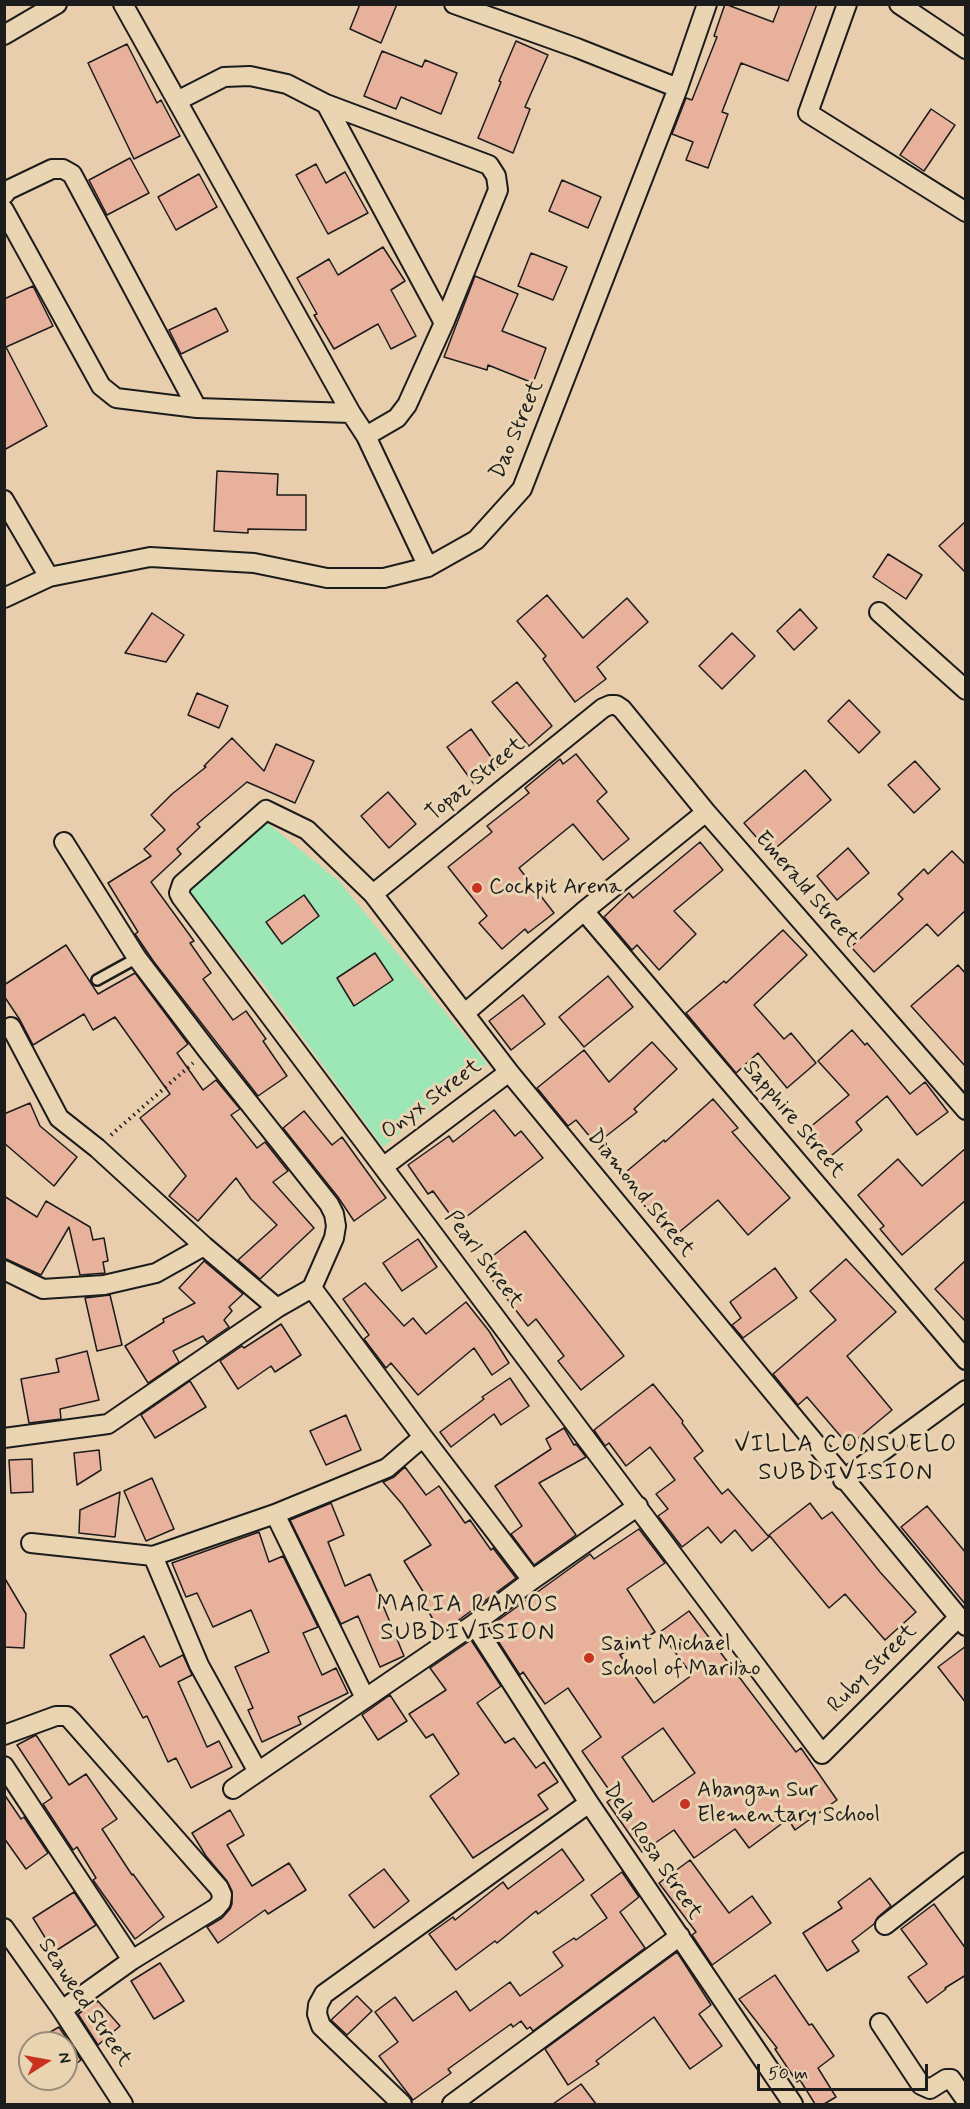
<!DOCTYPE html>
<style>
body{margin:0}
#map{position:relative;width:970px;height:2109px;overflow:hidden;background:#e9ceae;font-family:Mynerve,sans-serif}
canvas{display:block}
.frame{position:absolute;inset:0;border:6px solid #1c1c1c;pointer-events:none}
.north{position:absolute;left:18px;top:2031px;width:60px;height:60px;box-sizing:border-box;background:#ead5b3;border:2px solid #988b77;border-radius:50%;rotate:79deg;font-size:16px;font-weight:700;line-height:24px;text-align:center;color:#1c1c1c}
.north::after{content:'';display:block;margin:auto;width:21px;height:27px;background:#c8321e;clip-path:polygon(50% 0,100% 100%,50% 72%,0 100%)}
.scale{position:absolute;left:757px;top:2064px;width:171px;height:27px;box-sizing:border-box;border:3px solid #1c1c1c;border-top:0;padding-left:8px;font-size:18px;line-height:21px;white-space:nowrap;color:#1c1c1c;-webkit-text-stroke:4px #ead5b3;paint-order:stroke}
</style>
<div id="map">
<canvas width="970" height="2109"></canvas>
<div class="frame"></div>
<div class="north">N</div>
<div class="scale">50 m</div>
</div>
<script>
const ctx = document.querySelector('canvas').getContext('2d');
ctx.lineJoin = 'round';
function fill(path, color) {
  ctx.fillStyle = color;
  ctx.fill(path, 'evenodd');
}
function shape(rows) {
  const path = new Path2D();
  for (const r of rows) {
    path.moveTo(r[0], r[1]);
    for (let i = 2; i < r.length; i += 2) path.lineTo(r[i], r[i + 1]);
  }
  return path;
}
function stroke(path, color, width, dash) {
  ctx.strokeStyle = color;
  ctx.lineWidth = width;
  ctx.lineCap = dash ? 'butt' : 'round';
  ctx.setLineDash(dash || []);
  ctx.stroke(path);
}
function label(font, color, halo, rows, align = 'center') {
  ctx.font = font + ' Mynerve,sans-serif';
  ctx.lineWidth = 6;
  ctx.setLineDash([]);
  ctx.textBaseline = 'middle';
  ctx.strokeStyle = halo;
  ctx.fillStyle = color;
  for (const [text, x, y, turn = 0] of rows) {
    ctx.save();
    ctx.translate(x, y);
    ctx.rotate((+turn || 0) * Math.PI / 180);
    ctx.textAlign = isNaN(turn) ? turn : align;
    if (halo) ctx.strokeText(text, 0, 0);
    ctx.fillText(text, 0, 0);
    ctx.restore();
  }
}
fill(shape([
 [260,817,339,881,487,1064,383,1147,265,986,187,890]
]), '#9de7b6');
const building = shape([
 [360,4,397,4,381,43,350,29,360,4],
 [725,4,773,22,780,4,817,4,788,81,741,63,722,112,728,114,708,168,686,160,693,142,672,134,686,98,692,100,717,37,714,36,725,4],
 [516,41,548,55,525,107,530,109,513,153,478,138,501,82,499,81,516,41],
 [127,44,157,103,161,100,180,136,134,159,88,63,127,44],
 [382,51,422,67,425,60,457,73,441,114,401,97,396,109,364,96,382,51],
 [931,109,955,125,924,171,900,155,931,109],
 [130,158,149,193,107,215,89,180,130,158],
 [316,164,326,183,345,172,368,213,328,234,296,175,316,164],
 [199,174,217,207,176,230,158,197,199,174],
 [562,180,601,197,588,228,549,211,562,180],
 [383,247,405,281,391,290,416,336,391,349,378,324,334,349,314,315,317,314,297,278,329,259,338,275,383,247],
 [531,253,567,267,553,300,518,286,531,253],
 [475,276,518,294,502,331,546,348,533,383,488,365,487,370,444,357,475,276],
 [33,286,53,326,6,347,47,426,4,450,4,299,33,286],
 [216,308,228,331,181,354,169,330,216,308],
 [217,471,278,474,277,495,306,495,306,530,248,529,248,533,214,531,217,471],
 [966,521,966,573,939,546,966,521],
 [888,554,922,575,906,599,873,577,888,554],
 [547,595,583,638,627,598,648,622,597,667,606,679,575,702,543,659,546,656,517,621,547,595],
 [800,609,817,628,794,650,777,631,800,609],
 [152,613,184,635,166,662,125,653,152,613],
 [732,633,755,656,722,689,699,666,732,633],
 [517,682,552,726,529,746,492,702,517,682],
 [197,693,228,706,219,728,188,715,197,693],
 [849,700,880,732,859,753,828,721,849,700],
 [471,729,498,767,474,784,447,747,471,729],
 [232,738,264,771,276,744,314,761,295,803,247,782,197,824,200,827,177,849,181,854,151,882,194,941,190,943,211,973,203,979,233,1020,246,1011,266,1039,263,1041,287,1076,258,1096,154,962,135,934,138,932,108,883,151,856,144,849,165,830,151,815,172,794,206,767,204,766,232,738],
 [576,754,607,792,597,801,629,839,603,860,573,824,519,868,554,913,528,933,525,929,502,949,479,923,487,916,448,867,492,832,487,826,529,793,525,788,560,759,563,764,576,754],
 [915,761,940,789,914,813,888,785,915,761],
 [805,770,831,800,770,853,744,823,805,770],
 [388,792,416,824,389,848,361,816,388,792],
 [700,842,723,870,674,911,696,934,659,970,637,945,632,950,604,917,629,893,633,898,700,842],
 [848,848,869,873,837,900,817,876,848,848],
 [952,851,966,865,966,910,938,936,927,924,874,972,851,947,903,899,898,894,924,869,928,874,952,851],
 [304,895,319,916,282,944,266,922,304,895],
 [783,930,807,955,754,1005,784,1039,791,1033,816,1063,787,1088,758,1053,736,1073,686,1013,724,981,726,983,783,930],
 [66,945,98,994,135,973,188,1044,177,1053,203,1090,216,1080,240,1109,231,1115,257,1148,265,1142,288,1171,273,1182,314,1228,260,1279,238,1260,277,1225,251,1199,236,1178,198,1221,169,1196,186,1176,140,1118,170,1094,115,1017,93,1030,84,1014,33,1045,20,1020,4,996,4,985,66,945],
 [375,953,393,980,354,1006,337,978,375,953],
 [958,965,966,974,966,1067,911,1006,958,965],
 [608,976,633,1007,584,1047,559,1017,608,976],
 [523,995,545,1024,511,1050,489,1021,523,995],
 [852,1030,865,1045,867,1043,910,1094,925,1082,948,1112,917,1135,887,1096,856,1122,862,1130,825,1161,803,1133,849,1095,818,1061,852,1030],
 [652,1042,677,1069,634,1109,637,1112,596,1144,576,1120,568,1126,537,1088,584,1050,609,1082,652,1042],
 [713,1099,738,1128,732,1132,790,1198,748,1235,718,1200,672,1238,620,1177,664,1140,665,1142,713,1099],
 [30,1103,40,1126,77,1157,54,1186,4,1143,4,1114,30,1103],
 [494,1110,515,1136,521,1131,543,1158,457,1224,433,1191,428,1194,408,1165,449,1136,453,1142,494,1110],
 [304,1111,332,1145,342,1137,386,1198,354,1221,338,1197,283,1128,304,1111],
 [966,1148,966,1200,902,1255,880,1229,884,1226,858,1195,898,1159,922,1186,966,1148],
 [4,1196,37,1217,46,1201,90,1227,93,1240,104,1238,108,1261,103,1262,105,1273,80,1275,69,1227,41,1275,4,1258,4,1196],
 [525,1231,624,1356,581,1390,558,1361,564,1356,536,1319,528,1326,481,1265,525,1231],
 [418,1239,437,1267,402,1291,383,1263,418,1239],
 [846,1259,896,1312,847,1356,892,1410,849,1446,807,1397,798,1405,773,1374,836,1320,810,1291,846,1259],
 [966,1260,966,1322,935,1289,966,1260],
 [204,1261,243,1294,229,1307,232,1311,224,1320,229,1327,207,1342,203,1336,173,1351,179,1362,148,1383,125,1346,164,1322,163,1319,195,1303,179,1288,204,1261],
 [775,1268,797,1298,743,1338,732,1325,741,1318,730,1302,775,1268],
 [365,1283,404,1326,413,1318,426,1334,466,1302,489,1331,509,1363,492,1375,474,1348,418,1395,391,1363,386,1368,364,1339,369,1335,343,1299,365,1283],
 [110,1295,122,1345,97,1351,85,1298,110,1295],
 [281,1324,301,1355,275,1372,271,1366,238,1389,220,1361,242,1346,244,1348,281,1324],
 [87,1351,99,1400,60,1409,61,1419,29,1423,21,1379,59,1372,56,1359,87,1351],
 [510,1378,529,1406,501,1425,494,1414,451,1447,440,1432,484,1399,482,1397,510,1378],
 [190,1381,206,1407,155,1438,141,1415,190,1381],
 [653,1384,683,1421,682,1423,703,1451,694,1458,722,1494,728,1489,769,1537,752,1551,735,1530,721,1543,708,1527,682,1547,658,1516,668,1509,656,1494,675,1480,650,1447,626,1466,609,1443,605,1446,594,1430,653,1384],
 [346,1415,361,1450,326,1465,310,1431,346,1415],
 [564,1428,574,1445,576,1444,586,1457,539,1483,576,1535,534,1565,511,1534,522,1526,495,1486,551,1449,546,1439,564,1428],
 [99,1450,101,1470,77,1485,74,1453,99,1450],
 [32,1459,33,1492,11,1493,9,1460,32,1459],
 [405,1467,426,1495,439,1486,465,1523,470,1520,491,1550,493,1548,516,1578,441,1633,424,1604,429,1601,404,1561,431,1545,402,1504,383,1482,394,1477,405,1467],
 [152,1478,174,1529,146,1541,124,1491,152,1478],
 [120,1492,115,1537,79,1533,80,1510,120,1492],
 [331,1503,344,1535,328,1542,345,1586,370,1574,404,1656,380,1667,358,1616,341,1624,290,1520,331,1503],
 [810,1503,822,1519,832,1512,880,1572,916,1612,885,1640,845,1594,829,1608,769,1535,810,1503],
 [927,1506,966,1553,966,1605,901,1527,927,1506],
 [639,1529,665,1563,627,1589,655,1632,620,1655,654,1703,692,1675,660,1632,689,1611,796,1752,801,1748,837,1800,795,1830,788,1819,749,1848,735,1829,694,1858,674,1830,642,1852,607,1802,614,1797,582,1751,601,1737,568,1688,545,1704,523,1672,520,1675,489,1627,590,1554,594,1559,639,1529],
 [663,1728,695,1773,653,1802,622,1757,663,1728],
 [259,1532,269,1562,283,1556,318,1627,303,1633,322,1675,336,1668,348,1693,298,1717,301,1724,262,1742,248,1710,253,1708,235,1667,269,1652,251,1610,213,1627,197,1593,186,1597,172,1563,259,1532],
 [4,1577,26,1614,24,1648,4,1647,4,1577],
 [144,1636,160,1667,183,1655,192,1675,178,1682,207,1747,219,1741,232,1767,191,1788,176,1758,168,1762,147,1716,143,1718,110,1655,144,1636],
 [471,1640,501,1686,477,1703,505,1743,514,1738,536,1768,544,1762,558,1782,538,1795,548,1809,473,1858,430,1796,459,1774,433,1734,426,1738,409,1714,446,1690,430,1668,471,1640],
 [966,1646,966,1703,938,1667,966,1646],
 [390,1695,407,1721,378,1740,362,1715,390,1695],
 [36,1735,69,1785,86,1774,117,1819,102,1829,132,1875,133,1874,164,1917,135,1939,93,1880,96,1878,77,1847,73,1850,43,1804,52,1798,17,1745,36,1735],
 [4,1794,21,1819,24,1817,48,1853,26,1869,4,1838,4,1794],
 [230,1810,244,1835,227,1845,252,1886,289,1863,306,1890,268,1914,265,1910,218,1943,207,1927,222,1918,230,1909,232,1904,232,1891,227,1881,206,1856,192,1833,230,1810],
 [562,1849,584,1880,538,1914,536,1911,497,1943,495,1941,456,1970,429,1934,453,1917,455,1920,503,1882,508,1889,562,1849],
 [690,1860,729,1913,752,1896,771,1923,712,1965,692,1935,696,1932,659,1883,690,1860],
 [384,1869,409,1901,374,1928,349,1895,384,1869],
 [622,1872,639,1897,620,1912,645,1948,533,2031,530,2027,527,2029,521,2021,513,2027,511,2024,448,2069,451,2073,413,2100,379,2056,398,2042,375,2012,395,1997,413,2021,456,1991,470,2011,510,1982,520,1996,563,1966,553,1952,574,1938,576,1940,607,1918,591,1895,622,1872],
 [870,1878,891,1906,878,1917,874,1924,852,1941,859,1951,827,1971,803,1933,842,1908,838,1902,870,1878],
 [74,1892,96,1925,54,1952,33,1918,74,1892],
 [934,1904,966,1949,966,1975,945,1988,946,1989,927,2003,908,1977,927,1964,901,1929,934,1904],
 [677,1952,711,2005,699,2014,722,2046,690,2069,654,2017,596,2061,599,2064,568,2085,545,2049,677,1952],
 [160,1963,184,2001,154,2019,131,1981,160,1963],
 [775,1975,809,2025,812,2024,834,2056,818,2068,836,2097,824,2104,815,2104,800,2080,797,2082,775,2049,777,2048,739,1999,775,1975],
 [357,1996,372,2011,347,2035,331,2020,357,1996],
 [98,2001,120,2026,98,2045,78,2014,98,2001],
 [59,2027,81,2060,66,2072,66,2043,31,2043,59,2027],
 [581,2084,596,2104,553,2104,581,2084]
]);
fill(building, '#e7b19c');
stroke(building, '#1c1c1c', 1.5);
const service = shape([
 [97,980,137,958]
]);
const minor = shape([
 [123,4,351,413,366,436,428,567],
 [454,4,577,48,678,88],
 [847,4,808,113,966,212],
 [899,4,966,49],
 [4,35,57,4],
 [177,101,224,77,250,76,287,84,326,104,444,323,498,190,496,176,489,165,326,104],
 [4,195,8,190,52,169,63,169,72,174,197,408],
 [4,210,101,386,116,398,197,408,351,413],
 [366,436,397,418,407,405,444,323],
 [4,500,49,577],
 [4,598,49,577,150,557,254,563,327,578,384,578,428,567,476,540,522,489,678,88,707,4],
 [879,612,966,690],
 [64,842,137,958,207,1050,329,1204,334,1214,336,1226,334,1238,312,1288,423,1437,532,1580,474,1624,233,1789],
 [373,894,603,708,610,705,616,705,622,709,706,812,966,1110],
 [584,911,966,1360],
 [465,1013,584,911,706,812],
 [11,1027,59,1118,97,1148,204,1246,277,1308],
 [383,1167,509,1072],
 [4,1270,43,1289,104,1285,156,1273,204,1246],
 [4,1438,108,1424,277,1308,312,1288],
 [843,1480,966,1390],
 [275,1514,365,1698],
 [31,1543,153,1556,275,1514,387,1468,423,1437],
 [153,1556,199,1665,258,1772],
 [532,1580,638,1506],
 [958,1618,822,1754,181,897,179,893,182,884,266,810,307,830,373,894,509,1072,966,1626],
 [474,1624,589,1803,793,2104],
 [4,1735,56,1716,67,1716,71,1720,219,1888,222,1895,221,1902,216,1908,132,1960,62,2010],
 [4,1766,132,1960],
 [885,1925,966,1862],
 [4,1928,62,2010,123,2104],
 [880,2023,921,2085,930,2089,946,2079,951,2079,966,2100],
 [402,2104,321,2026,317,2014,318,2005,324,1994,589,1803],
 [452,2104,680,1936]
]);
stroke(service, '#1c1c1c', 14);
stroke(minor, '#1c1c1c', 22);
stroke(shape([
 [111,1135,193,1063]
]), '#1c1c1c', 4, [1.5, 4.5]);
stroke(service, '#ead5b3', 9);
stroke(minor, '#ead5b3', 18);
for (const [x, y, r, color] of [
 [477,888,6,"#c8321e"],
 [589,1658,6,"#c8321e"],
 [685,1804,6,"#c8321e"]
]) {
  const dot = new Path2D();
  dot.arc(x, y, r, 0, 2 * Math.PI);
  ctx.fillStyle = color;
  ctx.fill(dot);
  stroke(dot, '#ead5b3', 2);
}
label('22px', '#1c1c1c', '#ead5b3', [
 ["Dao Street",518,430,-67],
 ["Topaz Street",476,780,-39],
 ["Emerald Street",806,890,49],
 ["Onyx Street",432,1100,-37],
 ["Sapphire Street",793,1120,50],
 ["Diamond Street",640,1194,51],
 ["Pearl Street",483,1260,53],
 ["Ruby Street",873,1669,-45],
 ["Dela Rosa Street",652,1852,56],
 ["Seaweed Street",84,2003,56]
]);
label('22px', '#1c1c1c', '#ead5b3', [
 ["Cockpit Arena",489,888],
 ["Saint Michael",601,1645],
 ["School of Marilao",601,1670],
 ["Abangan Sur",697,1791],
 ["Elementary School",697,1816]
], 'left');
ctx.letterSpacing = '1.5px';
label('24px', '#1c1c1c', '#ead5b3', [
 ["VILLA CONSUELO",846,1446],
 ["SUBDIVISION",846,1474],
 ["MARIA RAMOS",468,1606],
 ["SUBDIVISION",468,1634]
]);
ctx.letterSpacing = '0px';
</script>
